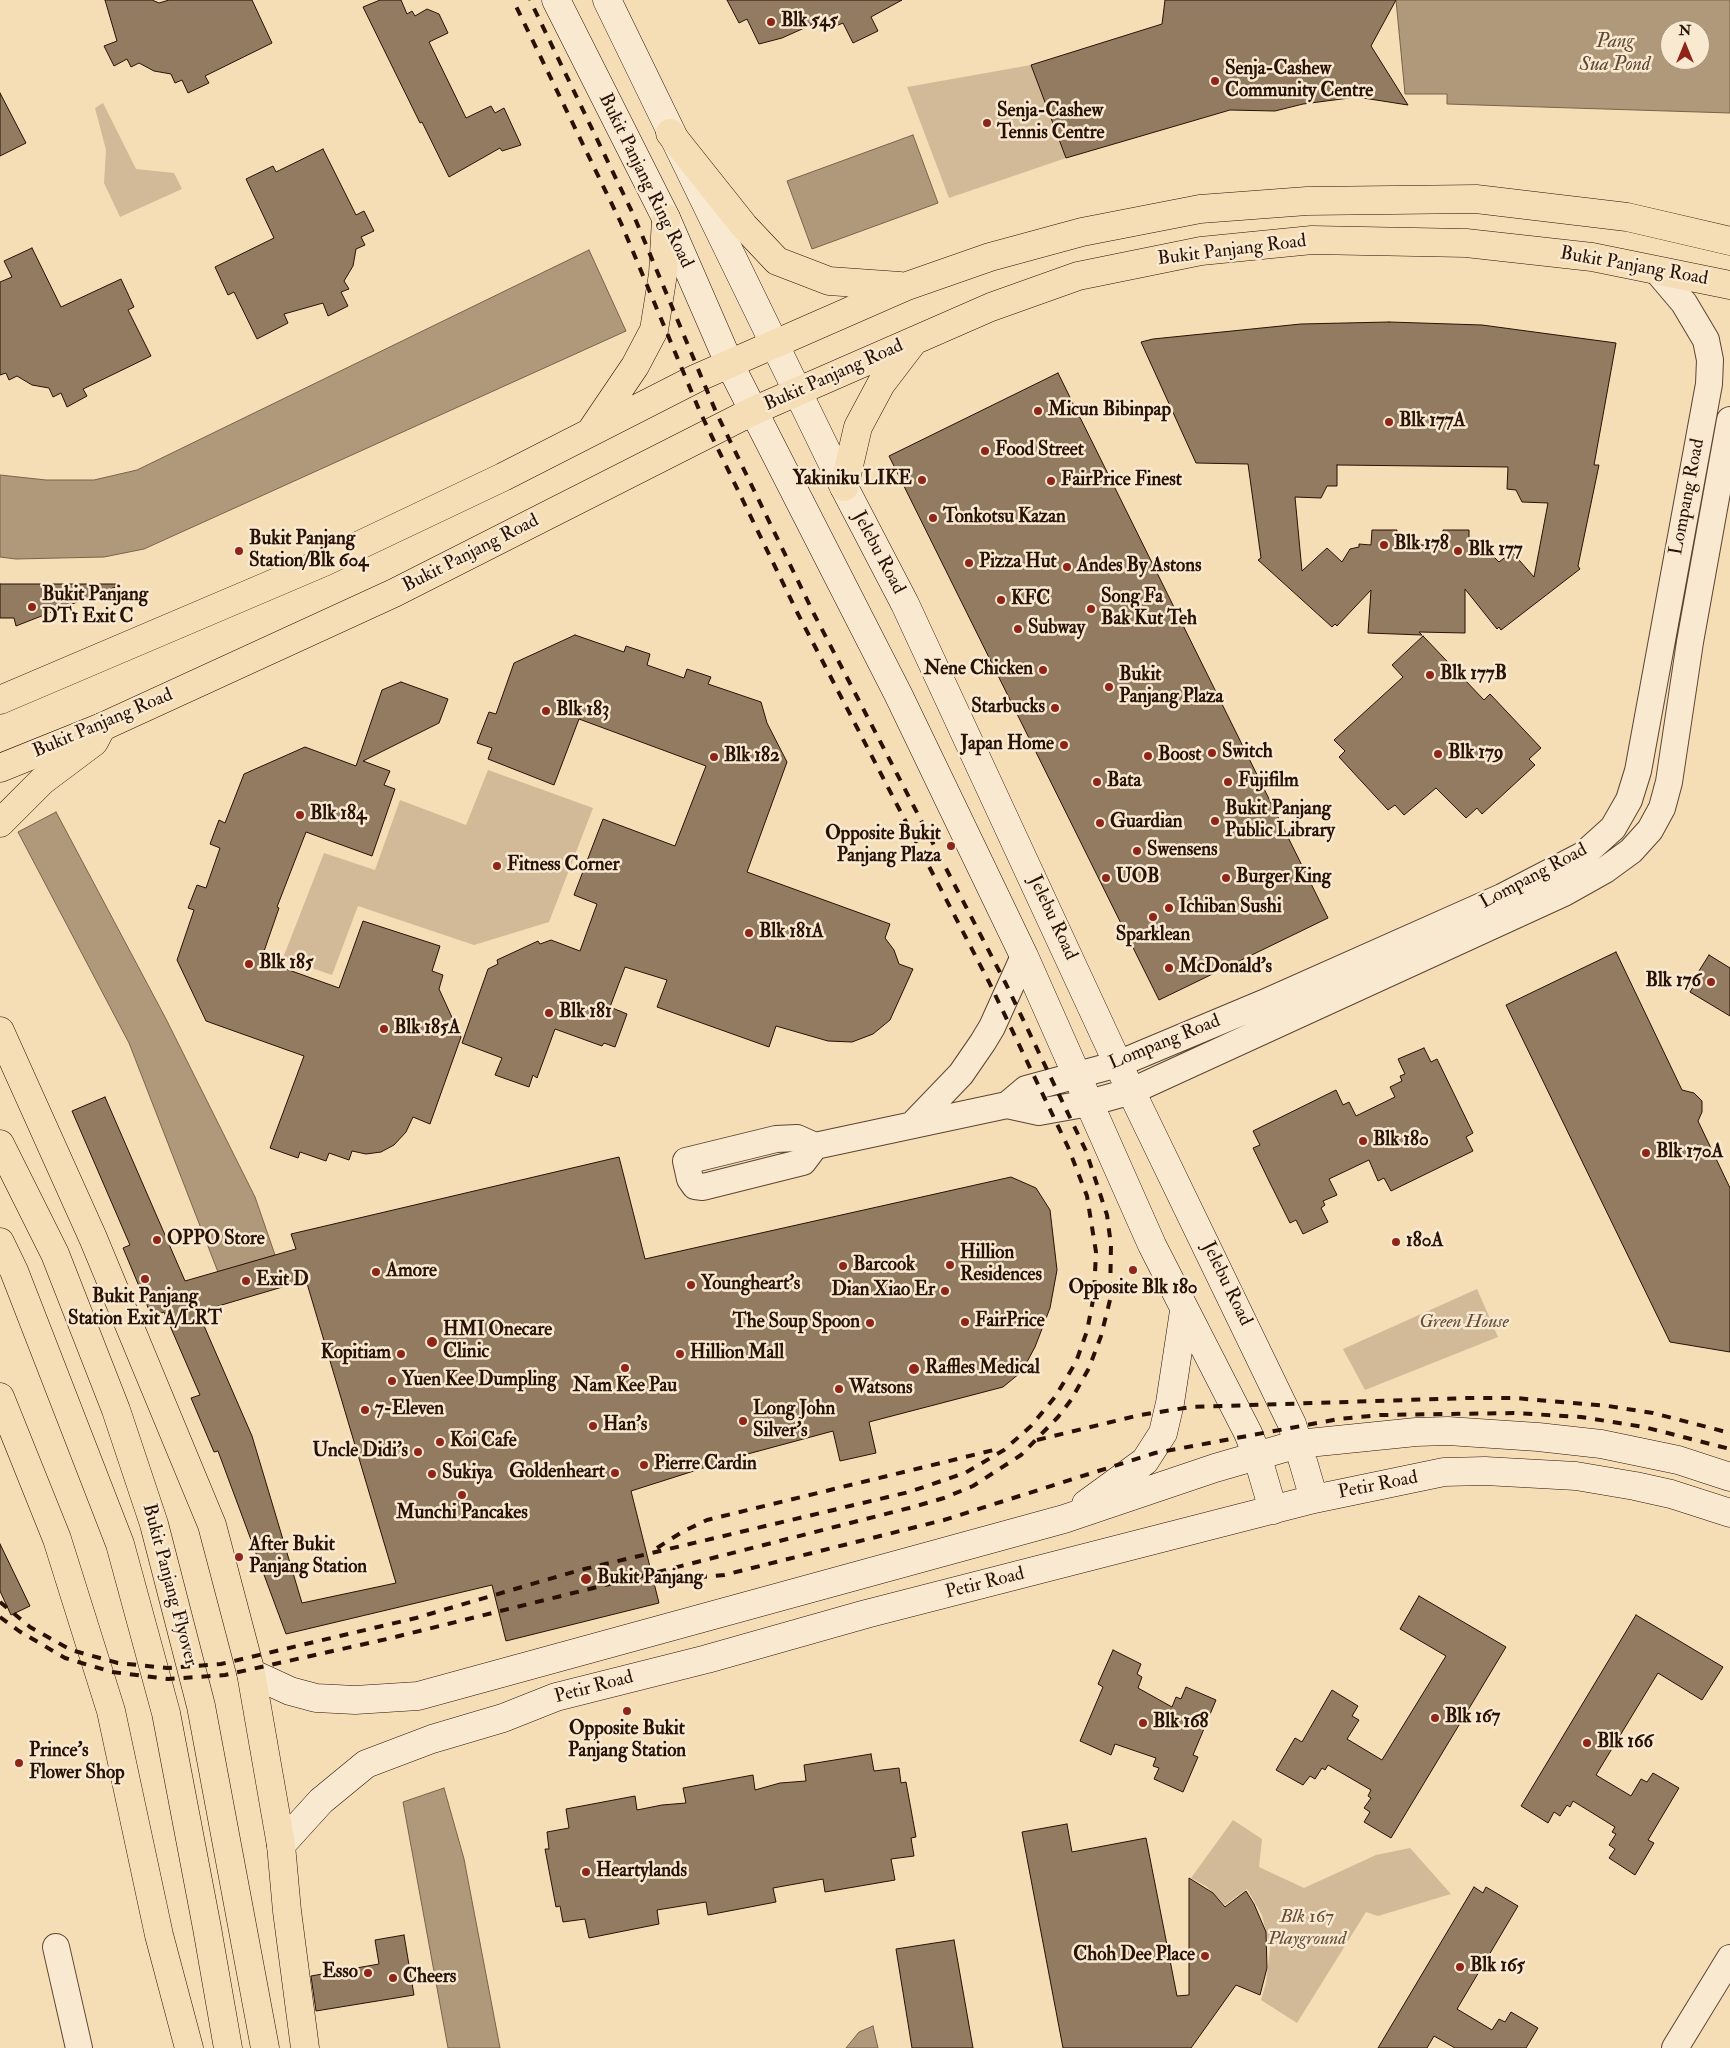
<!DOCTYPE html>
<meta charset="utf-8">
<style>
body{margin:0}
#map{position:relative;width:1730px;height:2048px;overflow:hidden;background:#f5ddb6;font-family:"IM FELL Double Pica",serif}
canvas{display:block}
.north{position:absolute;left:1660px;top:20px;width:50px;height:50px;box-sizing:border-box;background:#f8e9d0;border:1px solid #a5937f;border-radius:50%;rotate:0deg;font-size:14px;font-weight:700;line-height:20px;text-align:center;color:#291105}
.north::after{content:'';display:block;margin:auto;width:18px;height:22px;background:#8f2418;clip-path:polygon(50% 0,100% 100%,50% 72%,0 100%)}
</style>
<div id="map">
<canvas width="1730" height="2048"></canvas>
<div class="north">N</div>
</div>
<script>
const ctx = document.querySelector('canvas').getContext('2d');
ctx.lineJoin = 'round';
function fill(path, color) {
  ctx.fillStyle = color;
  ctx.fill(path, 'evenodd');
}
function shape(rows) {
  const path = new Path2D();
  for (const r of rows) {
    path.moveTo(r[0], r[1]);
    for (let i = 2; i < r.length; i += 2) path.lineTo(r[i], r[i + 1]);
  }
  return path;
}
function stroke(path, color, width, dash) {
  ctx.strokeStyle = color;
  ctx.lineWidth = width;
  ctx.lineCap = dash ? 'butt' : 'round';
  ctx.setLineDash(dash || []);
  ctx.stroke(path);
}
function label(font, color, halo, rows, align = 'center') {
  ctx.font = font + ' "IM FELL Double Pica",serif';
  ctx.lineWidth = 5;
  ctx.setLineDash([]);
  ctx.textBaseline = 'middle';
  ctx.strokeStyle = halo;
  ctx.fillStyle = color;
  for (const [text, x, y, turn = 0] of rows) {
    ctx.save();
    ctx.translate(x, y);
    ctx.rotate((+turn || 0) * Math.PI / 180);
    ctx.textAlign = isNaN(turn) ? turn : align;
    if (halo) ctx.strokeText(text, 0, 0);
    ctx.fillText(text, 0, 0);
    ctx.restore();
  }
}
fill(shape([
 [1031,65,1066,158,949,198,907,87],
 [103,103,136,169,174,173,182,189,120,217,104,183,106,150,95,108],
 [488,770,593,808,549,922,474,945,358,906,332,975,283,958,324,853,375,870,400,800,466,825],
 [1477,1289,1498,1337,1365,1390,1343,1349],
 [1233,1820,1262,1839,1259,1867,1304,1888,1376,1855,1410,1848,1451,1894,1378,1916,1366,1912,1297,2023,1261,2000,1266,1983,1270,1949,1262,1915,1247,1889,1225,1905,1206,1886,1191,1878]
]), '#d2ba98');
const water = shape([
 [1396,0,1730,0,1730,113,1447,104,1447,94,1405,94,1396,0],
 [1670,30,1700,30,1700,60,1670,60,1670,30],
 [913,135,938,203,812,249,787,181,913,135],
 [589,250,626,331,144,549,104,557,16,559,0,557,0,475,46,480,94,480,137,470,589,250],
 [56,812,166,1019,255,1197,275,1255,218,1272,129,1043,18,832,56,812],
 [444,1788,464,1859,500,2048,448,2048,403,1802,444,1788],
 [873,2026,878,2048,846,2048,859,2032,873,2026]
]);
fill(water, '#b0987a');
stroke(water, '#7a624b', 1);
const building = shape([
 [105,0,152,0,159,3,169,0,252,0,272,43,205,76,209,83,188,93,182,80,175,83,171,74,154,71,139,63,131,67,127,59,114,66,104,46,117,41,105,0],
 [380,0,401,0,407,14,412,11,415,16,427,9,439,14,448,33,429,42,466,118,491,106,495,113,504,108,521,145,502,151,500,148,449,177,422,122,420,123,363,7,380,0],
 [727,0,902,0,871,17,878,31,853,43,843,23,836,26,831,16,782,38,759,44,747,19,739,23,727,0],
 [1165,0,1396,0,1371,46,1408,105,1357,97,1303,104,1275,111,1230,110,1066,158,1031,65,1162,24,1165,0],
 [0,93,26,143,0,156,0,93],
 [323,149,356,215,364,211,374,231,361,237,365,245,356,249,353,266,344,281,349,289,341,292,348,306,328,316,323,303,284,314,288,323,257,339,234,292,228,295,215,267,274,238,246,179,273,166,276,172,323,149],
 [32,248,61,307,121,279,134,307,128,310,151,356,83,389,87,396,67,407,61,393,53,397,49,388,32,385,17,376,9,380,6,373,0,375,0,282,12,277,4,261,32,248],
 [1389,322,1482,325,1616,343,1594,465,1599,465,1578,566,1580,569,1501,630,1499,627,1497,629,1465,589,1465,633,1419,632,1422,635,1368,633,1371,590,1337,626,1335,624,1332,627,1258,560,1261,558,1248,464,1196,463,1141,342,1153,339,1301,324,1389,322],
 [1337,465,1508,467,1507,489,1516,490,1522,502,1548,503,1534,577,1512,552,1499,562,1483,546,1469,545,1469,530,1443,530,1443,545,1396,545,1397,530,1372,530,1371,545,1359,544,1359,547,1350,549,1342,562,1327,548,1302,571,1295,497,1321,498,1327,486,1337,486,1337,465],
 [1058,373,1328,918,1159,1000,889,456,1058,373],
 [0,584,118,584,118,586,16,626,14,618,0,618,0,584],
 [575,635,624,652,626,646,650,654,647,665,684,678,687,669,711,677,708,684,761,702,767,723,787,762,747,872,890,924,885,938,894,950,899,964,913,969,890,1020,873,1034,852,1042,828,1041,776,1026,769,1047,657,1007,667,980,625,967,610,1007,627,1014,615,1047,604,1043,602,1046,555,1029,537,1078,533,1075,529,1087,495,1075,502,1058,462,1043,488,969,498,964,497,960,538,941,540,944,551,940,580,951,597,904,574,895,603,819,675,846,706,766,579,719,554,785,488,759,492,748,477,743,489,712,496,714,514,663,575,635],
 [1423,636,1484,700,1490,694,1541,748,1529,759,1535,765,1482,814,1477,808,1466,818,1436,788,1404,815,1395,805,1388,810,1339,757,1345,751,1334,740,1403,677,1392,665,1423,636],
 [401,682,448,699,439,723,363,761,390,771,384,785,395,789,372,856,306,832,277,907,279,908,261,960,339,988,363,921,440,946,432,971,443,975,439,989,461,1037,430,1124,413,1117,406,1132,394,1145,381,1152,366,1154,352,1151,349,1160,329,1153,326,1161,300,1152,298,1158,270,1148,304,1056,206,1021,177,960,194,910,188,908,197,885,206,888,220,848,210,844,219,820,225,823,244,774,305,747,356,766,382,690,401,682],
 [1616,952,1682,1090,1694,1093,1702,1101,1702,1112,1698,1121,1730,1188,1730,1352,1670,1342,1506,1005,1616,952],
 [1709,955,1730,968,1730,1016,1690,992,1695,984,1692,982,1709,955],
 [1424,1048,1431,1062,1437,1059,1473,1133,1466,1137,1473,1151,1391,1191,1384,1178,1378,1181,1369,1160,1329,1179,1337,1195,1323,1201,1325,1205,1321,1208,1328,1222,1303,1234,1296,1220,1290,1223,1269,1181,1253,1148,1260,1145,1253,1131,1336,1090,1343,1105,1349,1102,1356,1116,1395,1097,1390,1087,1402,1081,1400,1076,1405,1074,1398,1059,1424,1048],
 [105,1097,185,1281,296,1249,291,1234,619,1157,645,1259,1011,1177,1036,1188,1050,1210,1057,1270,1050,1308,1035,1347,1028,1360,1020,1373,1003,1387,869,1422,876,1453,840,1461,833,1431,744,1455,631,1491,659,1603,506,1641,492,1585,286,1634,218,1451,214,1452,191,1398,200,1395,164,1312,152,1317,123,1248,130,1245,72,1111,105,1097],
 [306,1280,396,1583,302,1603,252,1436,198,1312,306,1280],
 [0,1544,30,1606,11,1615,0,1591,0,1544],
 [1419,1596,1506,1647,1391,1838,1364,1822,1370,1812,1364,1808,1371,1798,1368,1796,1371,1790,1328,1765,1325,1770,1322,1768,1315,1779,1310,1776,1303,1785,1276,1770,1295,1738,1302,1742,1332,1690,1358,1706,1352,1716,1359,1720,1347,1739,1382,1760,1446,1656,1400,1629,1419,1596],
 [1636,1615,1723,1667,1702,1700,1658,1673,1596,1775,1631,1796,1641,1779,1647,1782,1653,1773,1679,1788,1648,1840,1654,1843,1635,1875,1609,1858,1615,1849,1609,1845,1616,1834,1612,1832,1615,1827,1573,1801,1570,1807,1567,1805,1560,1816,1554,1812,1548,1823,1521,1806,1636,1615],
 [1113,1650,1141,1664,1137,1674,1142,1677,1138,1688,1172,1707,1176,1697,1181,1699,1186,1687,1216,1700,1193,1755,1198,1757,1183,1792,1154,1779,1159,1768,1153,1766,1156,1758,1115,1744,1111,1755,1080,1741,1103,1687,1098,1684,1113,1650],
 [871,1754,874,1771,899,1768,901,1783,906,1782,916,1837,911,1838,914,1856,891,1859,895,1880,825,1892,823,1879,773,1888,776,1902,708,1915,706,1902,657,1910,659,1924,589,1938,585,1919,563,1922,560,1906,556,1907,545,1849,549,1849,547,1832,569,1828,566,1809,635,1796,637,1810,662,1805,686,1803,683,1788,753,1775,755,1790,780,1783,806,1781,804,1765,871,1754],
 [1067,1824,1072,1852,1146,1838,1177,1996,1189,1995,1189,1878,1213,1893,1225,1907,1246,1891,1254,1904,1266,1932,1267,1968,1260,1995,1236,1985,1191,2048,1063,2048,1022,1832,1067,1824],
 [1474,1887,1483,1893,1486,1887,1518,1906,1457,2009,1492,2030,1499,2019,1505,2022,1511,2012,1538,2028,1526,2048,1455,2048,1434,2036,1427,2048,1378,2048,1474,1887],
 [404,1935,414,1995,316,2011,311,1976,379,1964,375,1940,404,1935],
 [954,1940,973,2048,912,2048,896,1949,954,1940]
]);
fill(building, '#937b61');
stroke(building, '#291105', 1);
const street = shape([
 [1007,1105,1039,1112,1089,1103,1132,1091,1564,893,1605,870,1631,851,1650,830,1662,808,1669,782,1690,642,1730,420],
 [912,1125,961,1074,983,1042,992,1027,1024,956],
 [815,1146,803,1162,703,1187,695,1186,690,1179,686,1161,776,1139,797,1138,815,1146,1007,1105,1026,1089,1118,1064,1266,1002,1502,897,1583,855,1613,828,1629,800,1638,771,1709,384,1710,360,1706,340,1684,303,1656,270],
 [56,1947,79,2048],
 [1675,2048,1730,1958]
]);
const secondary = shape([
 [556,0,666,218,729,363,898,694,1024,956,1152,1245,1248,1433,1257,1455,1273,1510],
 [607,0,844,487,905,604,1118,1064,1292,1424,1314,1499],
 [1086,1504,1145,1461,1163,1433,1170,1403,1184,1311],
 [251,1673,290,1691,316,1698,355,1700,418,1696,1064,1519,1215,1468,1298,1444,1416,1432,1448,1431,1538,1437,1601,1444,1678,1460,1730,1477],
 [281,1845,321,1801,366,1764,432,1739,503,1718,556,1697,707,1659,866,1614,1314,1499,1444,1472,1485,1471,1576,1476,1635,1486,1671,1494,1730,1513]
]);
const primary = shape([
 [670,133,744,226,777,261,829,281,900,286],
 [591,431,635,366,654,330,663,274,666,218],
 [844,487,858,427,881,384,913,342],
 [0,700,324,562,503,477,697,378,907,286,990,257,1082,232,1200,209,1307,201,1476,199,1627,217,1730,241],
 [0,768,102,727,394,593,753,411,991,307,1078,276,1201,251,1312,240,1466,243,1592,257,1730,285]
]);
const highway = shape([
 [0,823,42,781,94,742,102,727],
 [0,1031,93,1238,212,1525,251,1673,281,1845,287,1911,305,2048],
 [0,1144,55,1254,116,1410,154,1524,201,1706,265,2048],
 [0,1242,14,1271,120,1544,166,1713,207,1928,228,2048],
 [0,1397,57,1539,111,1711,159,1935,189,2048]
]);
stroke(street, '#5c4431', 28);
stroke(secondary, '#291105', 29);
stroke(primary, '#291105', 29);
stroke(highway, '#291105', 29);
stroke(street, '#f8e9d0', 26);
stroke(secondary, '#f8e9d0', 28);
stroke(primary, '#f5ddb6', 28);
stroke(highway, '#f5ddb6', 28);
stroke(shape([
 [1037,1440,1140,1415,1191,1407,1468,1398,1515,1398,1608,1406,1653,1413,1730,1433],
 [657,1548,682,1532,707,1520,998,1449],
 [662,1574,702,1577,724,1575,944,1520,1155,1453,1339,1419,1380,1415,1514,1413,1581,1417,1644,1427,1730,1449],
 [0,1602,30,1627,71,1650,118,1663,167,1668,221,1664,416,1618,580,1570,909,1492,965,1473,1004,1450,1031,1426,1055,1397,1076,1362,1087,1331,1094,1295,1096,1252,1087,1196,1068,1147,989,982,797,612,700,412,621,223,513,0],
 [0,1617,19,1631,65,1658,112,1672,168,1679,225,1675,387,1639,642,1576,913,1507,944,1498,973,1486,1021,1455,1058,1417,1071,1400,1089,1368,1101,1336,1110,1300,1111,1245,1107,1215,1086,1151,1006,984,814,614,716,412,634,216,530,0]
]), '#291105', 4, [9, 9]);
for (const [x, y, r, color] of [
 [771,22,5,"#8f2418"],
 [1215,81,5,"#8f2418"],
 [987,123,5,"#8f2418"],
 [1038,411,5,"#8f2418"],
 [1389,422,5,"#8f2418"],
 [985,451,5,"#8f2418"],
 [922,480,5,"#8f2418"],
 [1051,481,5,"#8f2418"],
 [933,518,5,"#8f2418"],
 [1384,545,5,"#8f2418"],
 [239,551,5,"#8f2418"],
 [1458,551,5,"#8f2418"],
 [969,563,5,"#8f2418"],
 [1067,567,5,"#8f2418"],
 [1001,600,5,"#8f2418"],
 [32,607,5,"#8f2418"],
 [1091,609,5,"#8f2418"],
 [1018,629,5,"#8f2418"],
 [1043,670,5,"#8f2418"],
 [1430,675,5,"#8f2418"],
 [1109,687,5,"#8f2418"],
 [1055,708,5,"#8f2418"],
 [546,711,5,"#8f2418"],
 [1064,745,5,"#8f2418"],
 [1212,753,5,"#8f2418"],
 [1438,754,5,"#8f2418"],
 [1148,756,5,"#8f2418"],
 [714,757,5,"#8f2418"],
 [1097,782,5,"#8f2418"],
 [1228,782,5,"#8f2418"],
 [300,815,5,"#8f2418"],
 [1215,821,5,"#8f2418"],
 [1100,823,5,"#8f2418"],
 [951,846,5,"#8f2418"],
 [1137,851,5,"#8f2418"],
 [497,866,5,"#8f2418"],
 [1106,878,5,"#8f2418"],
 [1226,878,5,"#8f2418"],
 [1169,908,5,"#8f2418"],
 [1153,917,5,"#8f2418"],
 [749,933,5,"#8f2418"],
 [249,964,5,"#8f2418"],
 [1169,968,5,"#8f2418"],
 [1711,982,5,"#8f2418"],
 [549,1013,5,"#8f2418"],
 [384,1029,5,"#8f2418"],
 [1363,1141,5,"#8f2418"],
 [1646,1153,5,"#8f2418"],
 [157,1240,5,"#8f2418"],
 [1396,1242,5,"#8f2418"],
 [950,1265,5,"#8f2418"],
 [843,1266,5,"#8f2418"],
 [1133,1270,5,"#8f2418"],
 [376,1272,5,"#8f2418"],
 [145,1279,5,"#8f2418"],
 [246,1281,5,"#8f2418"],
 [691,1285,5,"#8f2418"],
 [945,1291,5,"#8f2418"],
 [965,1322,5,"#8f2418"],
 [870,1323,5,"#8f2418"],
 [432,1342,6,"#8f2418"],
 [401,1354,5,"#8f2418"],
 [680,1354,5,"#8f2418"],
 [625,1368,5,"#8f2418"],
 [914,1369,6,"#8f2418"],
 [392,1381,5,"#8f2418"],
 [839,1389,5,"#8f2418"],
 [365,1410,5,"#8f2418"],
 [743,1421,5,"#8f2418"],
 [593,1426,5,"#8f2418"],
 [440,1442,5,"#8f2418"],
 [418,1452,5,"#8f2418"],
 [644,1465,5,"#8f2418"],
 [615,1473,5,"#8f2418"],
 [432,1474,5,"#8f2418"],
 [462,1495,5,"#8f2418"],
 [239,1557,5,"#8f2418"],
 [586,1579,6,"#8f2418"],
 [627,1711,5,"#8f2418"],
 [1435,1718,5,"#8f2418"],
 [1143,1723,5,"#8f2418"],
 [1587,1743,5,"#8f2418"],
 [19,1763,5,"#8f2418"],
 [586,1872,5,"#8f2418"],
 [1205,1956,5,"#8f2418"],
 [1460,1967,5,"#8f2418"],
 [368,1973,5,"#8f2418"],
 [393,1978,5,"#8f2418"]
]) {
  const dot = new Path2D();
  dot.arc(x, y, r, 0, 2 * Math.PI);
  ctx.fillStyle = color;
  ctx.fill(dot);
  stroke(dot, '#f8e9d0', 2);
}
label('bold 19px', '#291105', '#f8e9d0', [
 ["Blk 545",781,22],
 ["Senja-Cashew",1225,70],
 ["Community Centre",1225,92],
 ["Senja-Cashew",997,112],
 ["Tennis Centre",997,134],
 ["Micun Bibinpap",1048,411],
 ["Blk 177A",1399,422],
 ["Food Street",995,451],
 ["Yakiniku LIKE",912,480,"right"],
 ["FairPrice Finest",1061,481],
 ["Tonkotsu Kazan",943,518],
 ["Bukit Panjang",249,540],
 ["Station/Blk 604",249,562],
 ["Blk 178",1394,545],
 ["Blk 177",1468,551],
 ["Pizza Hut",979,563],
 ["Andes By Astons",1077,567],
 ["Bukit Panjang",42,596],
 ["DT1 Exit C",42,618],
 ["Song Fa",1101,598],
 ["Bak Kut Teh",1101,620],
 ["KFC",1011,600],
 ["Subway",1028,629],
 ["Nene Chicken",1033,670,"right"],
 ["Blk 177B",1440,675],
 ["Bukit",1119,676],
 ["Panjang Plaza",1119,698],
 ["Starbucks",1045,708,"right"],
 ["Blk 183",556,711],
 ["Japan Home",1054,745,"right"],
 ["Switch",1222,753],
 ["Blk 179",1448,754],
 ["Boost",1158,756],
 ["Blk 182",724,757],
 ["Bata",1107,782],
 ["Fujifilm",1238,782],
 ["Bukit Panjang",1225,810],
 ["Public Library",1225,832],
 ["Blk 184",310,815],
 ["Guardian",1110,823],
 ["Opposite Bukit",941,835,"right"],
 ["Panjang Plaza",941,857,"right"],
 ["Swensens",1147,851],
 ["Fitness Corner",507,866],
 ["UOB",1116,878],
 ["Burger King",1236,878],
 ["Ichiban Sushi",1179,908],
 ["Blk 181A",759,933],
 ["Sparklean",1153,936,"center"],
 ["Blk 185",259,964],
 ["McDonald's",1179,968],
 ["Blk 176",1701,982,"right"],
 ["Blk 181",559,1013],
 ["Blk 185A",394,1029],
 ["Blk 180",1373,1141],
 ["Blk 170A",1656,1153],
 ["OPPO Store",167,1240],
 ["180A",1406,1242],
 ["Hillion",960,1254],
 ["Residences",960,1276],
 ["Barcook",853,1266],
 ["Amore",386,1272],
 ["Exit D",256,1281],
 ["Youngheart’s",701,1285],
 ["Opposite Blk 180",1133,1289,"center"],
 ["Dian Xiao Er",935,1291,"right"],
 ["Bukit Panjang",145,1298,"center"],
 ["Station Exit A/LRT",145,1320,"center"],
 ["FairPrice",975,1322],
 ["The Soup Spoon",860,1323,"right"],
 ["HMI Onecare",443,1331],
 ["Clinic",443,1353],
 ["Kopitiam",391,1354,"right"],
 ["Hillion Mall",690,1354],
 ["Raffles Medical",925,1369],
 ["Yuen Kee Dumpling",402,1381],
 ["Nam Kee Pau",625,1387,"center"],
 ["Watsons",849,1389],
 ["7-Eleven",375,1410],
 ["Long John",753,1410],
 ["Silver's",753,1432],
 ["Han's",603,1426],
 ["Koi Cafe",450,1442],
 ["Uncle Didi’s",408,1452,"right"],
 ["Pierre Cardin",654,1465],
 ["Goldenheart",605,1473,"right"],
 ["Sukiya",442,1474],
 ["Munchi Pancakes",462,1514,"center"],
 ["After Bukit",249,1546],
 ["Panjang Station",249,1568],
 ["Bukit Panjang",597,1579],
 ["Blk 167",1445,1718],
 ["Blk 168",1153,1723],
 ["Opposite Bukit",627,1730,"center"],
 ["Panjang Station",627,1752,"center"],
 ["Blk 166",1597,1743],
 ["Prince's",29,1752],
 ["Flower Shop",29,1774],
 ["Heartylands",596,1872],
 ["Choh Dee Place",1195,1956,"right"],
 ["Blk 165",1470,1967],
 ["Esso",358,1973,"right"],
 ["Cheers",403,1978]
], 'left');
label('19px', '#291105', '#f8e9d0', [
 ["Bukit Panjang Ring Road",645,181,64],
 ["Bukit Panjang Road",1232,251,-7],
 ["Bukit Panjang Road",1634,267,10],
 ["Bukit Panjang Road",834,376,-24],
 ["Lompang Road",1688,497,-79],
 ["Jelebu Road",878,553,62],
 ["Bukit Panjang Road",471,554,-27],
 ["Bukit Panjang Road",103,724,-23],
 ["Lompang Road",1534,877,-28],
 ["Jelebu Road",1052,918,65],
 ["Lompang Road",1165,1043,-22],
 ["Jelebu Road",1226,1284,64],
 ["Petir Road",1378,1486,-11],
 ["Petir Road",985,1584,-14],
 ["Bukit Panjang Flyover",169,1585,75],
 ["Petir Road",594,1688,-15]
]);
label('italic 19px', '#644c38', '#f8e9d0', [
 ["Green House",1464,1323],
 ["Blk 167",1307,1918],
 ["Playground",1307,1940]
]);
label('italic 20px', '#5f4734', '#f8e9d0', [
 ["Pang",1615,43],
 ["Sua Pond",1615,66]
]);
</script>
